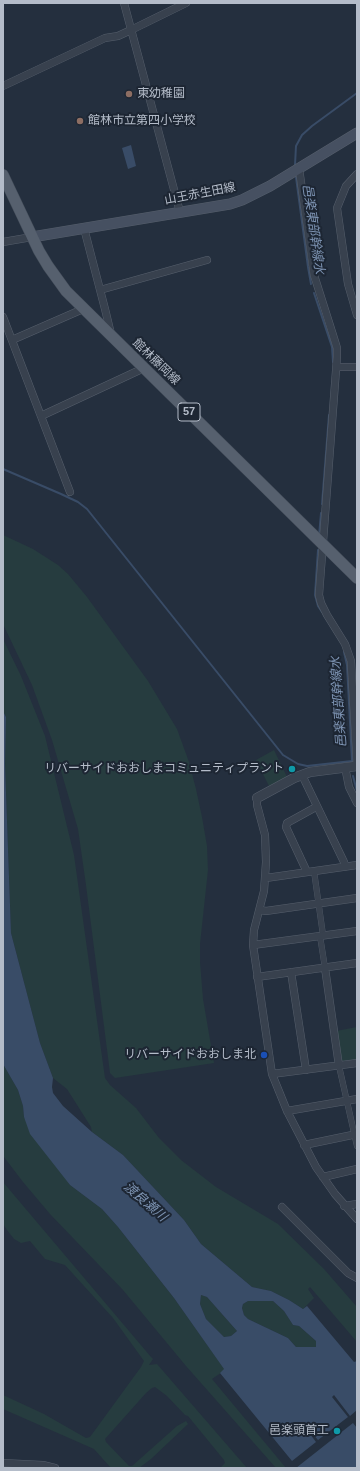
<!DOCTYPE html>
<meta charset="utf-8">
<style>
body{margin:0}
#map{position:relative;width:360px;height:1471px;overflow:hidden;background:#242f3e;font-family:Helvetica,sans-serif}
canvas{display:block}
.frame{position:absolute;inset:0;border:4px solid #b4bcc9;pointer-events:none}
</style>
<div id="map">
<canvas width="360" height="1471"></canvas>
<div class="frame"></div>
</div>
<script>
const ctx = document.querySelector('canvas').getContext('2d');
ctx.lineJoin = 'round';
function fill(path, color) {
  ctx.fillStyle = color;
  ctx.fill(path, 'evenodd');
}
function shape(rows) {
  const path = new Path2D();
  for (const r of rows) {
    path.moveTo(r[0], r[1]);
    for (let i = 2; i < r.length; i += 2) path.lineTo(r[i], r[i + 1]);
  }
  return path;
}
function stroke(path, color, width, dash) {
  ctx.strokeStyle = color;
  ctx.lineWidth = width;
  ctx.lineCap = dash ? 'butt' : 'round';
  ctx.setLineDash(dash || []);
  ctx.stroke(path);
}
function label(font, color, halo, rows, align = 'center') {
  ctx.font = font + ' Helvetica,"Noto Sans JP",sans-serif';
  ctx.lineWidth = 4;
  ctx.setLineDash([]);
  ctx.textBaseline = 'middle';
  ctx.strokeStyle = halo;
  ctx.fillStyle = color;
  for (const [text, x, y, turn = 0] of rows) {
    ctx.save();
    ctx.translate(x, y);
    ctx.rotate((+turn || 0) * Math.PI / 180);
    ctx.textAlign = isNaN(turn) ? turn : align;
    if (halo) ctx.strokeText(text, 0, 0);
    ctx.fillText(text, 0, 0);
    ctx.restore();
  }
}
fill(shape([
 [3,535,33,549,58,565,68,574,87,597,148,681,177,729,189,762,196,789,202,817,207,846,208,870,200,944,200,962,203,999,214,1063,115,1078,110,1073,86,885,78,829,52,740,32,685,3,624],
 [3,639,21,676,45,736,74,855,105,1078,110,1085,136,1108,159,1138,181,1160,216,1187,278,1224,324,1269,357,1307,357,1342,310,1287,308,1289,314,1298,303,1309,289,1300,271,1291,252,1287,201,1244,184,1220,123,1155,92,1132,91,1127,67,1089,53,1078,40,1043,11,933,5,764,6,717,3,711],
 [274,750,287,777,269,786,256,760],
 [357,1027,357,1059,343,1061,340,1059,336,1031],
 [3,1064,18,1090,23,1106,24,1117,70,1185,102,1209,118,1227,174,1298,225,1370,212,1379,286,1468,276,1468,186,1366,123,1290,50,1214,23,1182,4,1157,3,1155],
 [3,1182,151,1357,153,1359,149,1365,157,1364,247,1468,220,1468,225,1463,224,1460,188,1416,185,1415,167,1396,155,1387,152,1388,146,1393,105,1439,106,1442,129,1466,132,1466,177,1426,186,1421,188,1424,151,1459,139,1468,111,1468,94,1449,3,1409,3,1395,44,1414,86,1438,90,1437,141,1367,144,1361,113,1318,65,1265,45,1259,30,1241,21,1243,14,1239,7,1230,3,1224],
 [201,1295,207,1297,237,1331,231,1336,224,1337,206,1319,200,1304],
 [248,1301,273,1301,284,1311,293,1325,299,1326,316,1341,316,1347,296,1347,288,1338,248,1319,244,1315,242,1308,243,1304]
]), '#263c3f');
fill(shape([
 [131,145,136,166,128,169,122,148],
 [3,711,6,717,5,764,11,933,40,1043,53,1078,52,1087,53,1093,63,1106,92,1132,123,1155,184,1220,201,1244,252,1287,271,1291,289,1300,303,1309,307,1306,354,1362,357,1361,357,1410,350,1416,334,1395,332,1397,348,1417,318,1440,312,1433,310,1434,316,1442,292,1461,220,1373,224,1369,174,1298,118,1227,102,1209,70,1185,30,1134,24,1117,23,1106,18,1090,3,1064],
 [201,1295,207,1297,237,1331,231,1336,224,1337,206,1319,200,1304],
 [248,1301,273,1301,284,1311,293,1325,299,1326,316,1341,316,1347,296,1347,288,1338,248,1319,244,1315,242,1308,243,1304],
 [353,1423,357,1428,357,1468,296,1468]
]), '#394c67');
stroke(shape([
 [295,165,296,146,302,135,312,126,357,93],
 [296,177,308,267,311,284],
 [314,293,332,347,333,362],
 [3,469,61,494,78,502,87,509,283,755,298,764,307,766,352,761],
 [322,504,329,415],
 [319,536,321,513],
 [318,550,315,595,318,606,322,612],
 [344,652,347,665,352,761],
 [353,776,357,791]
]), '#394c67', 2);
const pedestrian = shape([
 [314,871,323,935],
 [320,936,325,968],
 [339,1066,357,1146]
]);
const minor = shape([
 [124,3,180,212],
 [3,86,105,38,118,36,131,30,186,3],
 [299,168,314,275,333,335,337,348,337,357,319,595,321,603,327,615,345,644,351,661,357,765],
 [357,174,346,186,337,208,348,284,357,315],
 [86,228,85,232,105,309,111,334],
 [3,242,32,237],
 [100,290,207,260],
 [3,317,70,492],
 [12,340,83,309],
 [337,367,357,367],
 [41,416,144,368],
 [345,767,349,787,357,803],
 [302,775,344,862,345,867],
 [257,798,257,805,265,835,266,862,264,891,254,930,253,945,272,1074,287,1111,316,1167,335,1194,357,1219],
 [307,872,286,827,287,823,316,807],
 [266,878,357,865],
 [260,910,266,911,357,898],
 [253,945,357,931],
 [325,968,339,1066],
 [291,972,306,1070],
 [257,977,357,963],
 [272,1074,357,1063],
 [287,1111,357,1099],
 [304,1145,357,1134],
 [323,1177,357,1169],
 [344,1206,357,1204],
 [282,1207,348,1273,357,1278],
 [3,1463,43,1465,55,1468]
]);
const tertiary = shape([
 [257,798,294,778,310,772,357,766]
]);
const secondary = shape([
 [32,237,230,204,242,200,270,186,357,133]
]);
const primary = shape([
 [3,175,39,251,48,266,66,291,357,578]
]);
stroke(pedestrian, '#565f6c', 6);
stroke(minor, '#565f6c', 8);
stroke(tertiary, '#565f6c', 10);
stroke(secondary, '#565f6c', 11);
stroke(primary, '#414a57', 12);
stroke(pedestrian, '#38414e', 5.5);
stroke(minor, '#38414e', 7);
stroke(tertiary, '#38414e', 9);
stroke(secondary, '#465061', 10);
stroke(primary, '#56606e', 11);
for (const [x, y, r, color] of [
 [129,94,4,"#8d6e63"],
 [80,121,4,"#8d6e63"],
 [292,769,4,"#0f9aa8"],
 [264,1055,4,"#1a4fb4"],
 [337,1431,4,"#0f9aa8"]
]) {
  const dot = new Path2D();
  dot.arc(x, y, r, 0, 2 * Math.PI);
  ctx.fillStyle = color;
  ctx.fill(dot);
  stroke(dot, '#1d2633', 1.5);
}
for (const [x, y, w] of [
 [189,412,22]
]) {
  const box = new Path2D();
  box.roundRect(x - w / 2, y - 9, w, 18, 3);
  ctx.fillStyle = '#1d2633';
  ctx.fill(box);
  stroke(box, '#b4bcc9', 1);
}
label('bold 11px', '#b4bcc9', null, [
 ["57",189,412]
]);
label('12px', '#b4bcc9', '#1d2633', [
 ["東幼稚園",137,94,"left"],
 ["館林市立第四小学校",88,121,"left"],
 ["リバーサイドおおしまコミュニティプラント",284,769],
 ["リバーサイドおおしま北",256,1055],
 ["邑楽頭首工",329,1431]
], 'right');
label('12px', '#b4bcc9', '#1d2633', [
 ["山王赤生田線",200,194,-11],
 ["館林藤岡線",156,362,44]
]);
label('italic 13px', '#7c92b1', '#1d2633', [
 ["邑楽東部幹線水",313,229,82],
 ["邑楽東部幹線水",339,702,-94],
 ["渡良瀬川",145,1202,41]
]);
</script>
